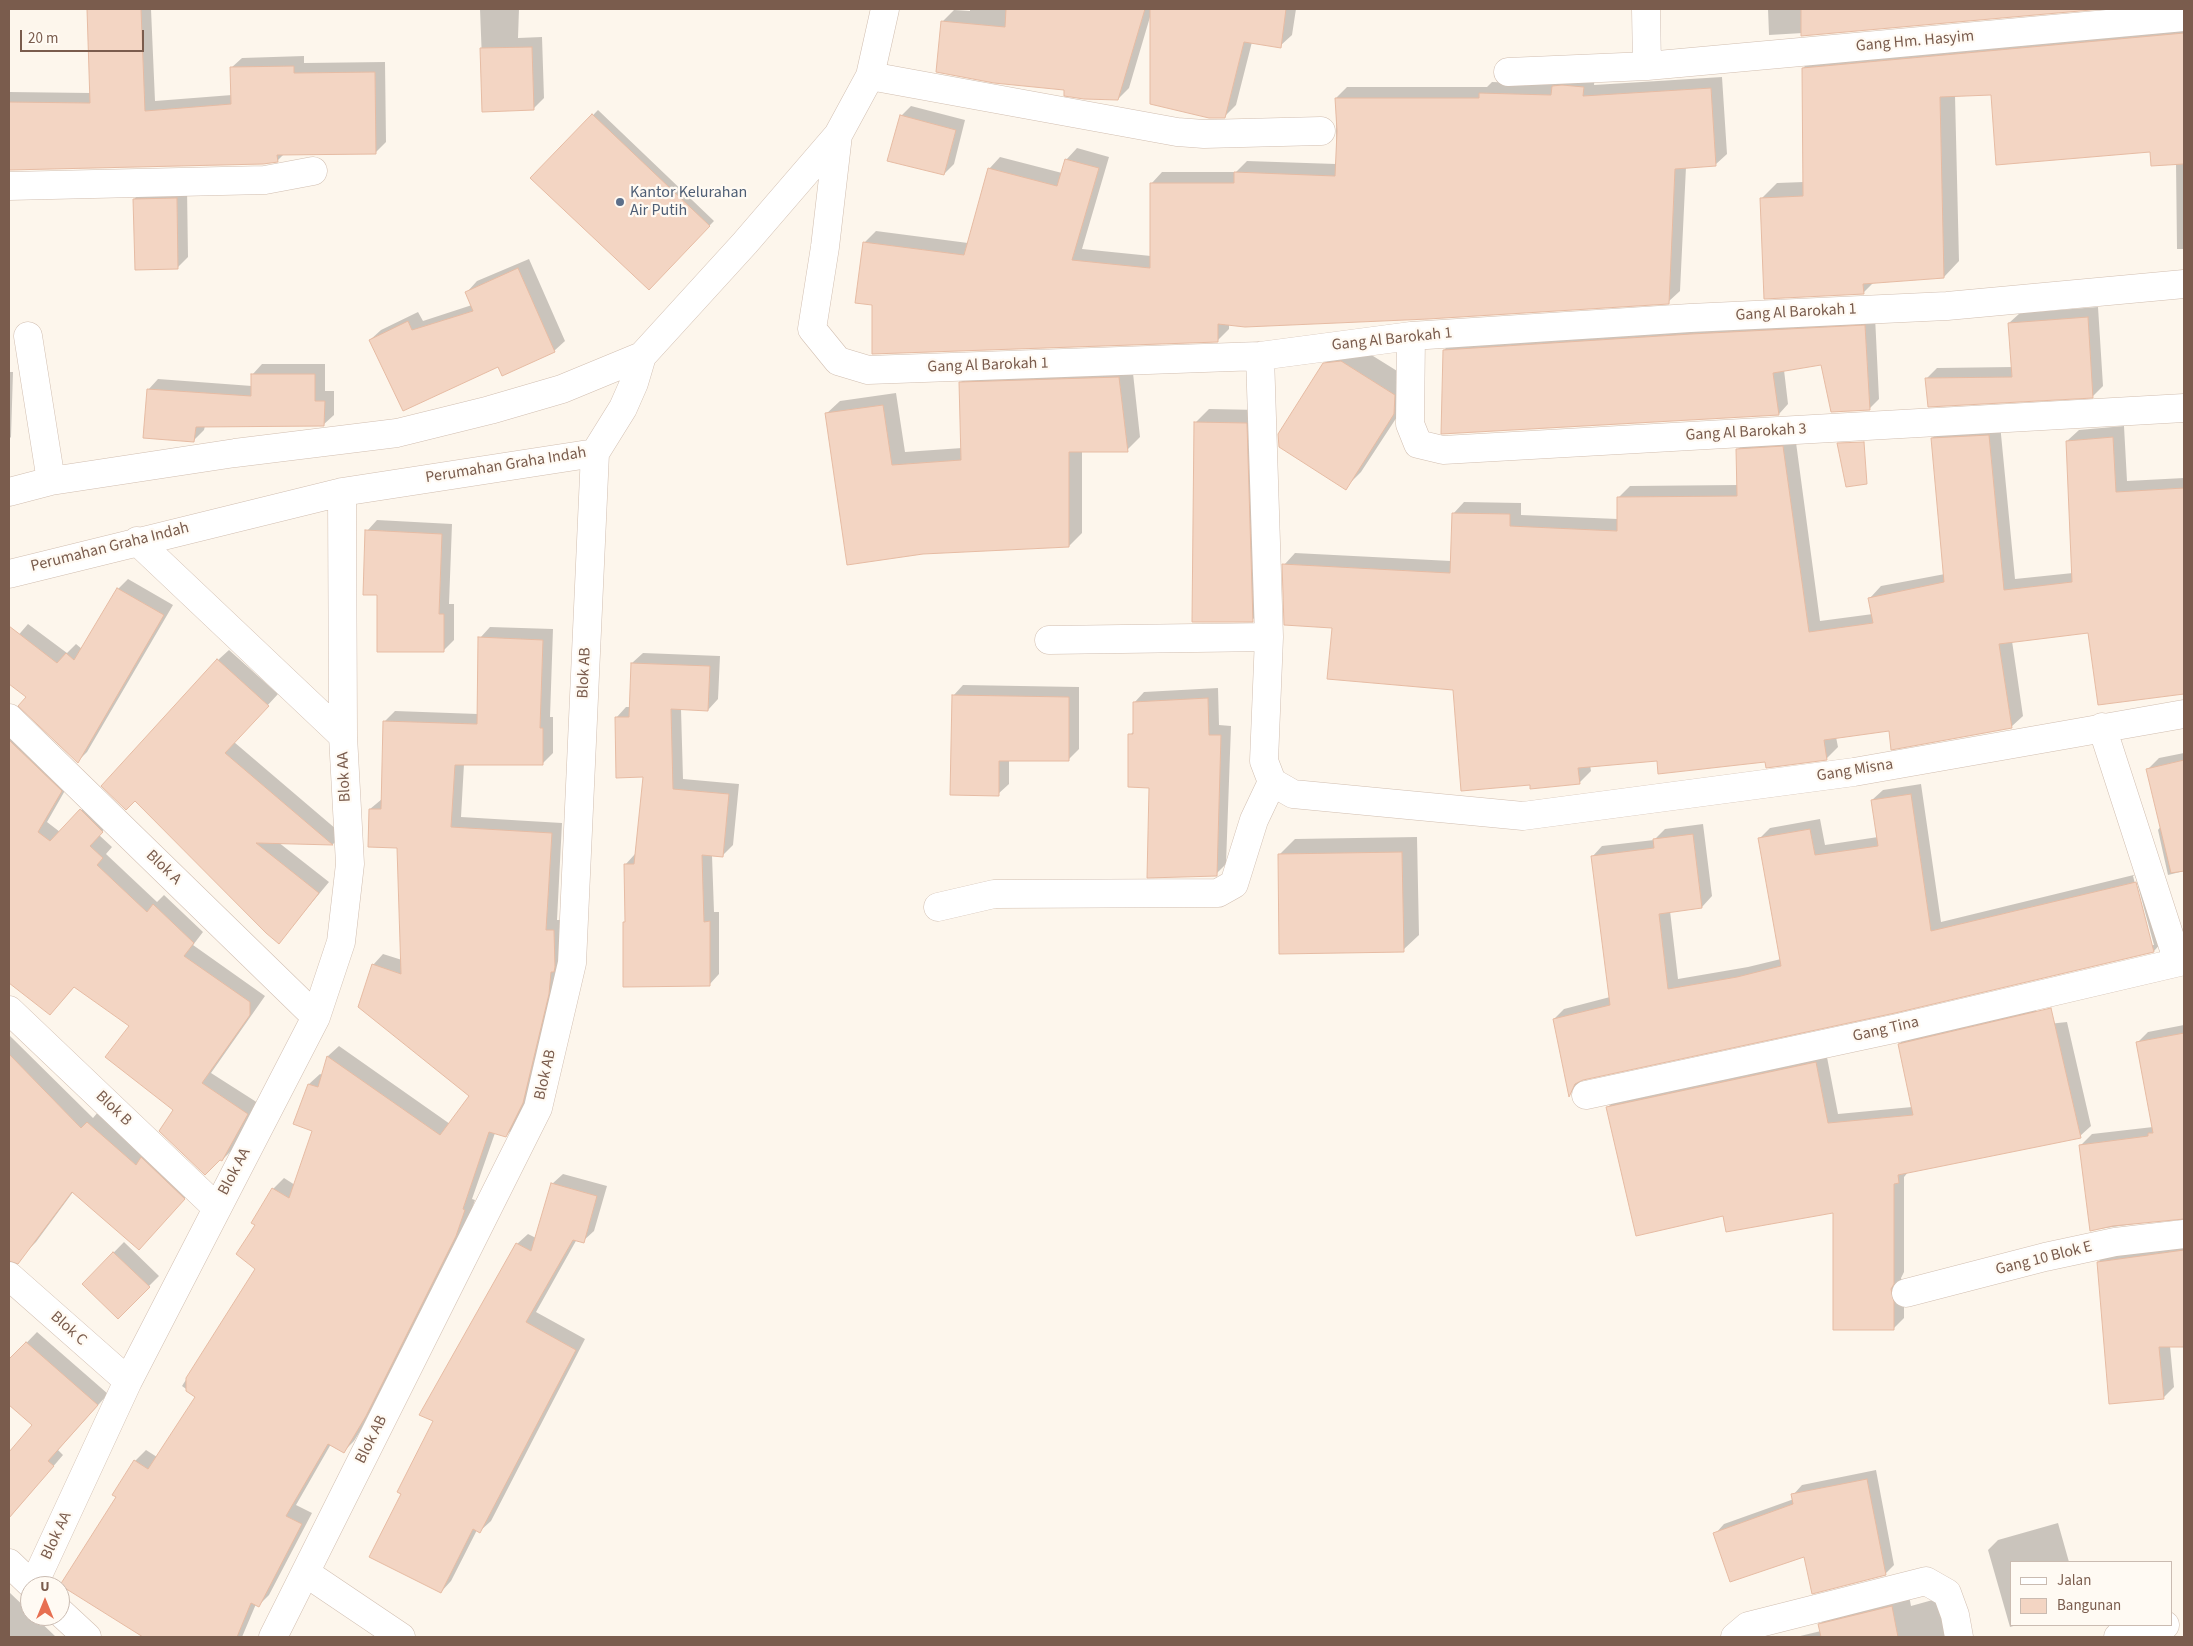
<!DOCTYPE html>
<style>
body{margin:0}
#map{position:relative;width:2193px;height:1646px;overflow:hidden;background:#fdf6ec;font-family:"Source Sans 3",sans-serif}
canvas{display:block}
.frame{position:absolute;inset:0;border:10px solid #7a5c4d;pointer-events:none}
.legend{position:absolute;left:2010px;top:1561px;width:162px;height:65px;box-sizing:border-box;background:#fffaf3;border:1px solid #cabbb1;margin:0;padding:6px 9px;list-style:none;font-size:15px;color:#7a5c4d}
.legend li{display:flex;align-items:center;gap:10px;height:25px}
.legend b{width:25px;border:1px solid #cabbb1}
.north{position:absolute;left:20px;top:1576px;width:50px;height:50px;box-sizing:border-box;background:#fffaf3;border:1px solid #cabbb1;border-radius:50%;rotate:0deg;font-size:14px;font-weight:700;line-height:20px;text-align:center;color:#7a5c4d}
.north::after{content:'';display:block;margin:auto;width:18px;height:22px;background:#e76f51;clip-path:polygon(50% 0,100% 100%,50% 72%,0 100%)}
.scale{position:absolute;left:20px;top:30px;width:124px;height:22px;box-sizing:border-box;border:2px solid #7a5c4d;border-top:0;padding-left:6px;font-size:15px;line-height:18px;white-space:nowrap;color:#7a5c4d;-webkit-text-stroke:4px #fffaf3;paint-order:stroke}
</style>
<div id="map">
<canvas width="2193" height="1646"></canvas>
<div class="frame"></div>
<ul class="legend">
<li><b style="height:6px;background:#fff"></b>Jalan</li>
<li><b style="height:14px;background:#f3d5c3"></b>Bangunan</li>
</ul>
<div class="north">U</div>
<div class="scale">20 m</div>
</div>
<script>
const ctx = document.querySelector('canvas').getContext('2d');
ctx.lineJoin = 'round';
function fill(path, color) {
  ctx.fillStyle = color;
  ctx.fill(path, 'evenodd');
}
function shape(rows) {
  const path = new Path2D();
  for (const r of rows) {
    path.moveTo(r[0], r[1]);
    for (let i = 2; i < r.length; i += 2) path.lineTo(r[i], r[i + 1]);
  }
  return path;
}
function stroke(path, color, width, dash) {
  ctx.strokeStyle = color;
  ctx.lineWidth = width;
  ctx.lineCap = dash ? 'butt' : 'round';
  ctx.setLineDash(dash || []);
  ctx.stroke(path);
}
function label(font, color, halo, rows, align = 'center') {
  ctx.font = font + ' "Source Sans 3",sans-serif';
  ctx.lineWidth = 4.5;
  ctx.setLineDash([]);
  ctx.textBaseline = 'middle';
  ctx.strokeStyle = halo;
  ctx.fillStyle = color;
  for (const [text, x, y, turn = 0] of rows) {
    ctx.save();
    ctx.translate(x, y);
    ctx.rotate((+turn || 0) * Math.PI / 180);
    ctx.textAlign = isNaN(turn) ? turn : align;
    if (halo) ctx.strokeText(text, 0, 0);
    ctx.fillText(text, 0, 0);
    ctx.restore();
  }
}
fill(shape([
 [88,9,151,9,155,101,232,95,231,68,242,58,304,56,304,63,385,62,386,142,375,153,284,154,277,161,263,163,9,169,9,92,91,93],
 [480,9,519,9,518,38,542,37,544,98,533,109,484,111],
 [970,9,1296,9,1292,35,1280,46,1252,42,1236,105,1224,117,1150,17,1129,88,1118,99,1066,88,943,21,954,10,970,11],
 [1768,9,2089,9,1803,35,1803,33,1769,35],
 [2184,19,2184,249,2177,249,2176,163,2151,151,1992,93,1955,95,1959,261,1944,277,1874,282,1863,293,1761,199,1777,183,1804,182,1803,68,1819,52],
 [1595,76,1594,85,1722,77,1727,154,1715,165,1686,167,1680,291,1668,302,1229,324,1229,329,1217,341,874,304,864,243,876,231,968,243,989,169,1000,157,1062,173,1066,160,1077,148,1109,157,1082,249,1151,256,1151,184,1162,172,1236,172,1247,161,1336,164,1336,98,1347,87,1487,87,1492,82,1556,84],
 [911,106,965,120,954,164,944,174,901,116],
 [598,110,714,221,649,288,532,178],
 [187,188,188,257,177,268,134,199,145,189],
 [529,259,565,341,554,351,499,365,370,340,381,330,418,312,423,321,472,305,467,292,477,281],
 [2098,307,2103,386,2093,396,1927,378,1937,368,2013,367,2009,323,2020,313],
 [1875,316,1879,399,1869,409,1822,363,1784,370,1788,404,1779,414,1444,350,1454,340],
 [1357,346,1410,379,1410,397,1361,472,1345,488,1324,364,1340,348],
 [262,364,325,364,325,391,334,391,334,415,323,425,205,426,204,430,194,440,148,390,158,379,252,386,252,375],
 [1132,364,1140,437,1127,450,1082,451,1082,533,1069,546,922,552,826,414,840,401,896,393,905,452,962,448,960,383,973,370],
 [9,372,13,372,11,437,9,439],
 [1209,409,1260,410,1266,607,1252,620,1195,423],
 [2000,424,2015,579,2073,573,2067,441,2079,430,2124,426,2127,481,2184,478,2184,692,2099,703,2089,632,2012,641,2023,716,2011,727,1890,730,1836,737,1838,747,1826,759,1658,760,1590,765,1591,771,1579,783,1531,784,1454,689,1333,626,1284,565,1295,553,1451,561,1453,514,1464,502,1521,503,1521,515,1618,519,1618,498,1630,486,1738,485,1737,450,1749,438,1795,435,1820,621,1873,614,1870,598,1881,586,1945,574,1932,438,1944,427],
 [377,520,452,524,449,604,454,604,454,640,443,651,378,594,367,531],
 [128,579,173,605,87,752,78,761,28,697,9,683,9,646,28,624,67,653,76,644,82,649,118,589],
 [490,627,553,629,550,717,553,717,553,753,542,764,464,764,461,817,562,823,557,920,565,920,565,955,533,1091,516,1125,506,1136,495,1133,472,1199,475,1200,467,1224,377,1404,354,1441,344,1451,331,1444,296,1505,312,1513,269,1595,259,1605,256,1604,242,1637,145,1637,62,1585,118,1497,114,1495,135,1461,146,1450,157,1457,197,1397,182,1386,257,1268,257,1224,273,1189,284,1178,295,1185,314,1130,309,1084,320,1074,323,1075,328,1056,339,1046,450,1124,471,1096,373,965,383,954,402,960,398,847,370,809,382,799,384,722,395,711,478,714,480,638],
 [229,650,278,694,234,742,343,835,333,844,278,842,329,882,279,942,135,799,218,660],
 [643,653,720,656,718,699,708,710,681,709,683,779,739,784,733,845,722,856,712,855,714,912,719,912,719,974,709,985,624,923,626,920,625,865,635,854,644,775,616,718,626,707,630,707,632,663],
 [963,685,1079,687,1079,749,1069,759,1009,760,1009,784,998,794,953,696],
 [1218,688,1219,725,1231,726,1226,864,1214,876,1148,876,1150,786,1130,735,1135,730,1134,703,1144,692],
 [9,720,71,780,47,822,60,832,91,800,112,821,99,835,112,847,106,854,157,902,164,895,203,932,193,945,265,996,211,1073,258,1103,232,1150,222,1160,175,1109,131,1026,75,986,50,1014,9,982],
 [2184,753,2184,871,2168,875,2158,830,2161,826,2148,769,2159,758],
 [1921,784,1941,922,2146,872,2164,940,2154,951,1894,1012,1582,1079,1570,1094,1554,1019,1564,1009,1610,997,1592,857,1602,846,1654,840,1665,829,1703,824,1712,896,1702,907,1670,911,1678,979,1748,967,1781,959,1760,838,1770,828,1820,819,1825,845,1878,837,1872,800,1883,790],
 [2135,875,2154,945,2151,945,2133,876],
 [1417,837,1419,935,1403,950,1279,855,1295,839],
 [2035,1005,2039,1025,2067,1022,2091,1126,2080,1136,1909,1171,1904,1177,1904,1272,1901,1278,1904,1291,1904,1318,1893,1329,1834,1212,1724,1214,1608,1107,1618,1097,1826,1052,1838,1114,1912,1107,1899,1044,1910,1034],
 [2184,1025,2184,1217,2091,1230,2081,1145,2092,1134,2153,1127,2137,1043,2148,1032],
 [9,1035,93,1118,98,1112,195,1187,150,1237,73,1192,36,1242,25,1253,9,1240],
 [563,1174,607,1186,594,1231,583,1241,577,1239,536,1312,585,1339,491,1521,480,1531,477,1530,451,1581,441,1592,403,1493,517,1244,528,1234,536,1238,552,1184],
 [2184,1241,2184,1346,2170,1346,2174,1387,2163,1398,2098,1262,2109,1251],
 [124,1242,159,1276,118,1317,83,1284],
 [37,1332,108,1394,58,1450,63,1455,9,1518,9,1453,34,1425,9,1404,9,1361],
 [1876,1470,1894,1565,1885,1574,1715,1534,1724,1524,1794,1499,1793,1495,1802,1485],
 [2058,1523,2069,1562,2012,1562,2012,1625,2017,1625,2010,1627,1988,1550,1998,1540],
 [1908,1590,1911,1606,1947,1596,1959,1637,1796,1637,1821,1631,1819,1625,1836,1608],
 [9,1592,30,1612,30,1616,34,1616,56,1637,9,1637]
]), '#0003');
const building = shape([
 [87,9,141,9,145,111,231,104,230,67,294,66,294,73,375,72,376,154,277,155,278,162,263,164,9,170,9,102,90,103,87,9],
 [1006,9,1145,9,1118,100,1084,99,1064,96,1064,90,994,83,936,72,941,21,1005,27,1006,9],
 [1150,9,1286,9,1281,48,1244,42,1225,118,1209,118,1150,104,1150,9],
 [1801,9,2102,9,1801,36,1801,9],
 [2184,33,2184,164,2151,166,2150,152,1996,165,1991,95,1940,97,1944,278,1863,284,1864,294,1764,299,1760,198,1803,196,1802,68,2184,33],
 [532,47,534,110,482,112,480,48,532,47],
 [1562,85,1584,87,1583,96,1711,88,1716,166,1675,169,1669,304,1428,319,1245,327,1218,324,1218,342,872,354,872,305,855,303,863,242,964,255,988,168,1057,186,1065,159,1099,168,1072,260,1150,268,1150,183,1234,183,1234,172,1335,176,1337,131,1335,98,1479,98,1479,93,1551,95,1552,86,1562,85],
 [592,114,710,226,649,290,530,178,592,114],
 [900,115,956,130,944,175,887,161,900,115],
 [177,198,178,269,135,270,133,199,177,198],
 [518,268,555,352,502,376,498,367,403,411,369,340,408,321,412,330,473,311,465,292,518,268],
 [2088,317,2093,398,1928,407,1925,378,2012,377,2008,323,2088,317],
 [1865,325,1870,410,1831,412,1821,365,1773,373,1779,415,1441,434,1443,350,1691,334,1865,325],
 [1341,361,1395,395,1394,414,1346,490,1279,447,1278,434,1323,363,1341,361],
 [251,374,315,374,315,401,325,401,324,426,196,427,194,442,143,438,147,389,251,396,251,374],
 [1119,377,1128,452,1069,452,1069,547,923,554,847,565,825,413,883,405,892,465,961,460,959,382,1119,377],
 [1194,422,1247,423,1253,622,1192,622,1194,422],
 [1989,435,2004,590,2072,582,2066,441,2113,437,2116,492,2184,488,2184,694,2098,705,2088,633,1999,644,2012,728,1891,750,1889,731,1824,740,1827,760,1766,768,1765,762,1658,774,1657,761,1578,768,1580,784,1530,789,1530,785,1461,791,1453,690,1327,679,1332,628,1284,625,1282,564,1450,573,1452,513,1510,514,1510,526,1617,531,1617,497,1737,496,1736,449,1783,446,1809,632,1873,623,1868,598,1944,582,1931,438,1989,435],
 [1864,442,1867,484,1846,487,1837,443,1864,442],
 [365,530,442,534,439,614,444,614,444,652,377,652,377,595,363,595,365,530],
 [117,588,164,615,78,763,18,706,26,697,9,684,9,626,57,663,66,653,74,660,117,588],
 [478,637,543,640,540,728,543,728,543,765,455,765,451,827,552,833,546,930,554,930,555,967,554,972,551,972,549,994,523,1103,506,1137,489,1132,463,1209,465,1210,456,1236,366,1416,344,1453,328,1444,286,1516,302,1524,259,1607,251,1603,237,1637,143,1637,60,1585,116,1497,112,1495,134,1460,148,1469,195,1397,186,1391,186,1378,255,1269,236,1254,255,1225,251,1223,272,1188,289,1198,312,1131,293,1124,308,1084,318,1087,327,1056,440,1135,469,1096,358,1007,372,964,401,974,397,848,368,847,369,809,381,809,383,721,477,724,478,637],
 [217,659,269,706,225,753,333,845,256,843,319,893,279,944,266,933,135,801,126,810,101,786,217,659],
 [631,663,710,666,708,711,671,709,673,789,729,794,723,857,702,855,704,922,710,921,710,986,623,987,623,922,625,922,624,864,634,864,643,777,616,778,615,717,629,717,631,663],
 [952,695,1069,697,1069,761,999,761,999,796,950,795,952,695],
 [1208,698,1209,735,1221,735,1217,876,1147,878,1149,788,1128,787,1128,734,1133,734,1133,702,1208,698],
 [9,740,62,791,38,832,50,841,80,809,103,832,90,846,103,858,97,865,147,912,153,904,194,943,184,956,250,1002,250,1015,202,1083,248,1114,222,1161,220,1160,205,1175,159,1131,173,1110,105,1057,129,1026,74,987,50,1015,9,983,9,740],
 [2184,760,2184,871,2171,873,2146,769,2184,760],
 [1911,794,1931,931,2136,882,2154,952,1895,1013,1583,1080,1575,1084,1569,1097,1553,1019,1610,1005,1591,856,1654,848,1653,839,1693,834,1702,908,1659,914,1668,989,1737,977,1781,966,1758,838,1810,829,1815,855,1878,846,1871,800,1911,794],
 [1402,852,1404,952,1279,954,1278,854,1402,852],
 [2051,1008,2081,1138,1898,1175,1899,1183,1894,1184,1894,1284,1891,1289,1894,1302,1894,1330,1833,1330,1833,1213,1726,1232,1723,1216,1636,1236,1606,1107,1816,1062,1828,1123,1913,1115,1898,1044,2051,1008],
 [2184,1033,2184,1219,2113,1226,2090,1231,2079,1145,2148,1136,2148,1133,2153,1133,2136,1042,2184,1033],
 [9,1054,81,1128,87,1122,136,1165,141,1157,185,1199,139,1250,72,1192,18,1264,9,1261,9,1054],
 [551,1183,597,1196,584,1243,573,1240,526,1322,576,1350,480,1533,473,1529,441,1593,369,1557,401,1494,397,1492,433,1421,419,1415,516,1243,531,1251,551,1183],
 [2184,1250,2184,1347,2159,1347,2164,1399,2109,1404,2097,1262,2184,1250],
 [113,1252,150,1287,118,1319,82,1284,113,1252],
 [26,1342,98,1405,48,1461,54,1466,9,1518,9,1452,32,1425,9,1405,9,1359,26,1342],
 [1867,1479,1886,1575,1812,1594,1804,1557,1730,1582,1713,1533,1793,1504,1791,1494,1867,1479],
 [1892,1606,1898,1637,1821,1637,1818,1624,1892,1606]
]);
fill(building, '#f3d5c3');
stroke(building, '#e6bba3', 1);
const street = shape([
 [1646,9,1647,66],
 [1508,72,1647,66,2184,17],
 [870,76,1177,132,1204,134,1321,131],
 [838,135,825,247,812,329,838,361,868,370,1260,356,1411,336,1690,318,1947,306,2184,284],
 [9,186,265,180,313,171],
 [28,336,51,481],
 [1411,336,1410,424,1418,444,1443,450,2184,408],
 [1260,356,1269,637,1264,761,1272,782,1293,794,1523,816,1854,772,2184,714],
 [9,492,51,481,235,453,397,433,490,410,562,389,642,356],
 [137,541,343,736],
 [9,574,342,492,595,453,623,408,634,383,642,356,745,243,838,135,870,76,885,9],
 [1049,640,1269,637],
 [9,718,316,1017],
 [2102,727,2178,962],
 [938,907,994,894,1218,893,1234,884,1254,820,1272,782],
 [9,1010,217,1208],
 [1586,1095,1898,1028,2184,961],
 [9,1276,128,1381],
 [1906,1293,2045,1257,2115,1242,2184,1234],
 [9,1563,33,1586],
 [306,1573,401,1637],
 [33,1586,128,1381,316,1017,341,942,350,864,343,736,342,492],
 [60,1612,87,1637],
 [273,1637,538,1108,572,963,595,453],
 [1735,1637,1748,1626,1926,1581,1947,1593,1955,1615,1959,1637],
 [2118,1637,2165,1625]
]);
stroke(street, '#d1beb0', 29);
stroke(street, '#fff', 28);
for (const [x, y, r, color] of [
 [620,202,5,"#5c6f8a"]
]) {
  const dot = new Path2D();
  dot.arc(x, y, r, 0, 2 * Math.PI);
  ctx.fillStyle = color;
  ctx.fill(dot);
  stroke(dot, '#fffaf3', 2);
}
label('16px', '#7a5c4d', '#fffaf3', [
 ["Gang Hm. Hasyim",1915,42,-5],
 ["Gang Al Barokah 1",1796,313,-3],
 ["Gang Al Barokah 1",1392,340,-6],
 ["Gang Al Barokah 1",988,366,-2],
 ["Gang Al Barokah 3",1746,433,-3],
 ["Perumahan Graha Indah",506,466,-9],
 ["Perumahan Graha Indah",110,548,-14],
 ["Blok AB",585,673,-87],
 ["Gang Misna",1855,771,-9],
 ["Blok AA",345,777,-93],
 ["Blok A",163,868,44],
 ["Gang Tina",1886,1030,-13],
 ["Blok AB",546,1075,-77],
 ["Blok B",113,1109,44],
 ["Blok AA",235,1172,-62],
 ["Gang 10 Blok E",2044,1259,-14],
 ["Blok C",68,1329,42],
 ["Blok AB",372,1440,-63],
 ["Blok AA",57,1536,-65]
]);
label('16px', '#4e5e75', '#fffaf3', [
 ["Kantor Kelurahan",630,193],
 ["Air Putih",630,211]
], 'left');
</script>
